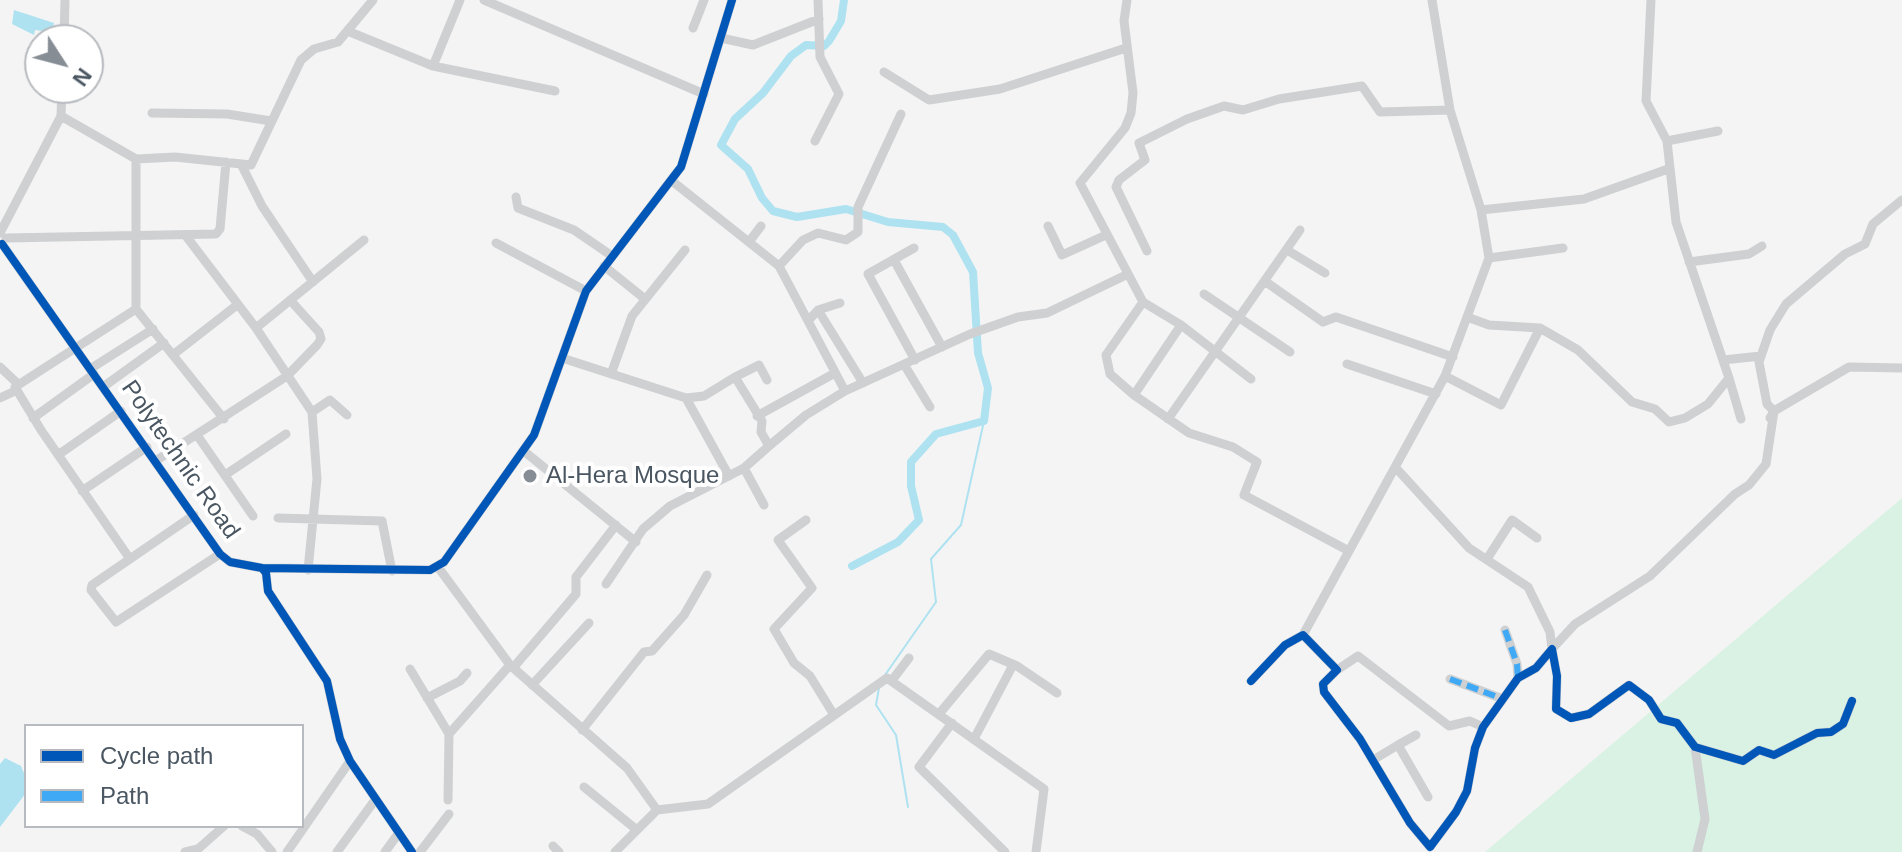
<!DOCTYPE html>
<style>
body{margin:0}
#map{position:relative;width:1902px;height:852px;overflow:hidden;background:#f4f4f4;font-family:Helvetica,sans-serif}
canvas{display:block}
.legend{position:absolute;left:24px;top:724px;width:280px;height:104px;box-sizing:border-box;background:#fff;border:2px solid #b7bbc0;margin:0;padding:10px 14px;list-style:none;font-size:24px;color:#4a5661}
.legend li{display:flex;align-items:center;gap:16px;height:40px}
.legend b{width:40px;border:2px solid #b7bbc0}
.north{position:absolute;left:24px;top:24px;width:80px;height:80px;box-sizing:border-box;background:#fff;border:2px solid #b7bbc0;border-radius:50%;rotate:126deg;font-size:22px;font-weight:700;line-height:32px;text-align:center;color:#4a5661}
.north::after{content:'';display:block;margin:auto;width:28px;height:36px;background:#868d94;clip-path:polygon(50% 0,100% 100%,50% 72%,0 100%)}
</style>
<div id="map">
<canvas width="1902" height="852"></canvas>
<ul class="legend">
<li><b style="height:10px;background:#0057b8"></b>Cycle path</li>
<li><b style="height:10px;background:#3fa9f5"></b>Path</li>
</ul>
<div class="north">N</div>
</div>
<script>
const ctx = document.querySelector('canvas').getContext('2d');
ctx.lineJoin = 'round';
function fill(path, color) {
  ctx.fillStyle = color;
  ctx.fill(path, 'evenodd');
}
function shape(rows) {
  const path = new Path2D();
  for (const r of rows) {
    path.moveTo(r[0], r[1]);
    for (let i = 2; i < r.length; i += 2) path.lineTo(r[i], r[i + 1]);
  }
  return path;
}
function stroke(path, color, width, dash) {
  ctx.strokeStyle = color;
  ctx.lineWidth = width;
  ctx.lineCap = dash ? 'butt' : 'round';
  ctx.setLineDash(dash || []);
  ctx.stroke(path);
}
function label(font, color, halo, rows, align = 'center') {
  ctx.font = font + ' Helvetica,sans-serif';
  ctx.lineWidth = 8;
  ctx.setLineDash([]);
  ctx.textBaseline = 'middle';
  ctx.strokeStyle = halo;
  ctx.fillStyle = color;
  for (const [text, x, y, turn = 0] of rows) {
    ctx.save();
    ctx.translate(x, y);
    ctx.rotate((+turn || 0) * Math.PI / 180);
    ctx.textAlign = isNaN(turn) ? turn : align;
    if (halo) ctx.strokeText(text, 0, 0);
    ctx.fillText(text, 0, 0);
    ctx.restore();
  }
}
fill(shape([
 [1902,498,1902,852,1485,852]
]), '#d9f2e3');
fill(shape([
 [14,10,54,23,51,40,41,38,42,31,35,30,34,35,12,24],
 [5,758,21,766,26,778,26,793,0,827,0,764]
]), '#aee2f0');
stroke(shape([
 [885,675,936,602,931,559,961,525,984,421],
 [879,688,876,705,896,735,908,807]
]), '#aee2f0', 2);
stroke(shape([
 [844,0,841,21,829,41,824,46,806,45,791,56,763,93,735,119,721,145,748,169,762,198,773,211,797,217,846,209,888,222,943,227,953,235,973,272,978,353,988,388,984,421,936,434,911,462,911,486,919,520,898,542,852,566]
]), '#aee2f0', 8);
stroke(shape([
 [484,0,704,94],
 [1127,0,1124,21,1133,93,1131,113,1125,128,1080,183,1143,302,1181,325,1251,379],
 [1432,0,1450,110,1481,210,1489,258,1445,376],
 [693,28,704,0],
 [350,32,433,66,555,91],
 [721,38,753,45,819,19],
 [64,40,65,0],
 [433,66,460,0],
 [884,72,929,100,1000,89,1126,48],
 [152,113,227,114,271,121],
 [61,116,136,159,175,157,251,165,301,60,314,49,338,42,373,0],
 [815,141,839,94,820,57,818,0],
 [1667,141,1718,131],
 [241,164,262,206,313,282],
 [672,181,779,266,845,391],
 [516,197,518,208,574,230,612,256],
 [1902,200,1873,224,1865,244,1845,254,1786,304,1770,330,1759,362,1767,404,1774,411,1849,367,1902,368],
 [1481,210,1584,199,1668,169],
 [1048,226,1062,255,1106,235],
 [0,233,61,116,62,88],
 [186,236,256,328,312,412,317,479,308,570],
 [6,238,216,234,220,229,226,162],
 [749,242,761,226],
 [496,243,586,291],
 [2,244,220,554,230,562,262,568,266,573,268,591,327,681,340,739,350,761,412,852],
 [914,248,868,274,915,360],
 [1287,250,1325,273],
 [1147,251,1116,187,1119,180,1145,160,1139,143,1187,119,1224,106,1243,110,1279,99,1362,86,1380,112,1450,110],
 [1489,258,1563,248],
 [894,260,942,347],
 [1689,262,1749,254,1762,246],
 [604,266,645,299],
 [779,266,803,240,818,233,846,240,858,232,858,207,901,114],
 [1266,282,1323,322,1336,317,1453,357],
 [1204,294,1290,352],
 [1143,302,1106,355,1110,374,1134,395,1181,325],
 [136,309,224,419],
 [818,310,863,383],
 [1467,317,1489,325,1540,328,1578,350,1632,402,1655,409,1669,422,1685,418,1708,404,1729,378,1676,222,1667,141,1646,101,1651,0],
 [808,321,818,310,840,303],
 [256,328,364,240],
 [174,354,237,305],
 [562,358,686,398,704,396,735,377],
 [1723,360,1761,356],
 [1347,364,1436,394],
 [905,366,930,407],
 [0,367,17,383],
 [90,369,153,329],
 [611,374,632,316,685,250],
 [1729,378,1741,419],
 [767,380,759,365,735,377,762,421,761,432,769,446,806,415,845,391,970,334,1018,317,1047,313,1126,275],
 [103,387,164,343],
 [1134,395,1189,433,1233,447,1257,462,1244,495,1349,551],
 [0,398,15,391],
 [686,398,729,476],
 [312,412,330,400,347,415],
 [757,416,835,373],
 [33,418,94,374],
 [1168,419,1300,230],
 [197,435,253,516],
 [525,452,636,542],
 [58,455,121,411],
 [157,460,287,376,317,345,321,339,319,332,290,300],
 [744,468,764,505],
 [1396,468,1469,548,1528,587,1550,632,1552,649],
 [225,475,286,434],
 [82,491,147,447],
 [194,515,92,585,91,590,116,622,220,554],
 [278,518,382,521,392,571],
 [806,520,778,540,812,588,774,629,794,663,810,676,834,715],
 [130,559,41,430,15,387,136,309,136,159],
 [1487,559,1512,520,1537,538],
 [438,567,510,665,627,768,657,810],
 [262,568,430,570,444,562,534,435,586,291,681,167,732,0],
 [606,584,643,529,670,506,744,468,769,446],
 [1505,630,1517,664,1518,678],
 [1303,635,1445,376,1501,405,1540,328],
 [1552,649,1575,624,1650,576,1735,494,1749,485,1766,464,1774,411,1770,418],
 [513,668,576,594,576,577,616,525],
 [410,669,449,734],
 [1337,670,1358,656,1449,726,1470,721,1483,727],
 [893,679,909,658],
 [1450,679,1503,699],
 [1251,681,1285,645,1303,635,1337,670,1323,684,1324,692,1360,739,1410,823,1430,847,1456,812,1467,791,1475,748,1483,727,1518,678,1536,668,1552,649,1557,676,1556,709,1571,718,1589,714,1629,685,1649,700,1661,719,1677,723,1695,747,1743,761,1759,750,1774,755,1817,733,1831,732,1843,724,1852,701],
 [532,685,589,623],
 [427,698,460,681,467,673],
 [939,714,989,654,1017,666,1057,693],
 [952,723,919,767,1005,852],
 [582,730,644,652,652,651,684,615,707,575],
 [974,739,1013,665],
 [1398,745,1416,735],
 [1695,747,1705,819,1697,852],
 [1373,760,1398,745,1428,797],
 [584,787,637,830],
 [448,800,449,734,510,665],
 [242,826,257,834,272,852],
 [553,846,559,852],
 [185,852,198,849,224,826],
 [287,852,350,761],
 [337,852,375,800],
 [385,852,398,834],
 [420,852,449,814],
 [615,852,657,810,708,804,887,678,1044,789,1036,852]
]), '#ced0d2', 9);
stroke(shape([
 [1505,630,1517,664,1518,678],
 [1450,679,1503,699]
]), '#3fa9f5', 6, [12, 6]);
stroke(shape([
 [2,244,220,554,230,562,262,568,266,573,268,591,327,681,340,739,350,761,412,852],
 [262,568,430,570,444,562,534,435,586,291,681,167,732,0],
 [1251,681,1285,645,1303,635,1337,670,1323,684,1324,692,1360,739,1410,823,1430,847,1456,812,1467,791,1475,748,1483,727,1518,678,1536,668,1552,649,1557,676,1556,709,1571,718,1589,714,1629,685,1649,700,1661,719,1677,723,1695,747,1743,761,1759,750,1774,755,1817,733,1831,732,1843,724,1852,701]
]), '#0057b8', 8);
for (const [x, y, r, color] of [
 [530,476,8,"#868d94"]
]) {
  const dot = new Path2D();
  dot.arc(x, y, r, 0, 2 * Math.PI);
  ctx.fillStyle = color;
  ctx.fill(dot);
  stroke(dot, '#fff', 3);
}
label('24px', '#4a5661', '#fff', [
 ["Polytechnic Road",180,460,55]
]);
label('24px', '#4a5661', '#fff', [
 ["Al-Hera Mosque",546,476]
], 'left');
</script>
